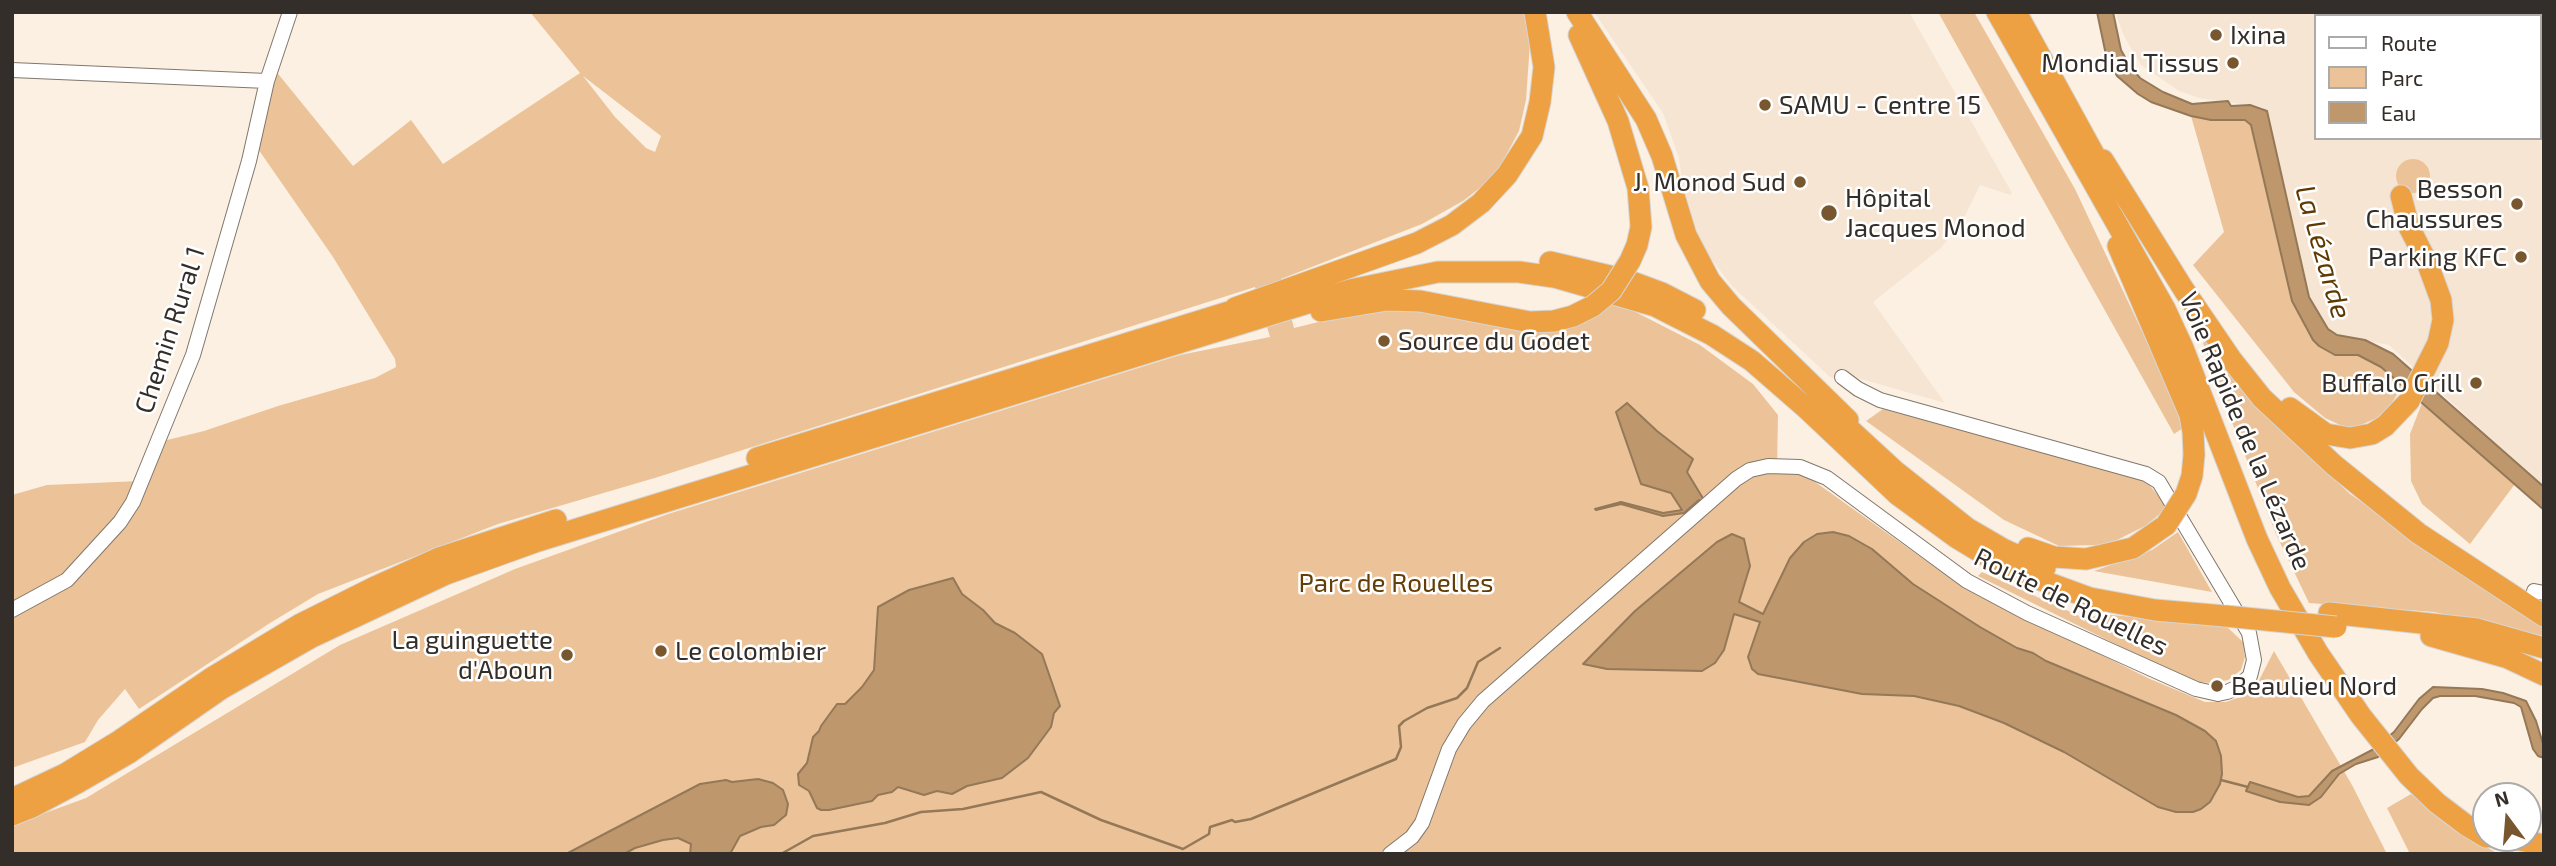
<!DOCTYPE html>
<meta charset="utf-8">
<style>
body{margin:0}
#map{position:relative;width:2556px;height:866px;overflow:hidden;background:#fcf0e3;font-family:"Exo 2",sans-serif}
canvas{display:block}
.frame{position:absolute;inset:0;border:14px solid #332e29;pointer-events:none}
.legend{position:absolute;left:2314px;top:14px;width:228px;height:126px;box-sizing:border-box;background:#fff;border:2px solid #adaba9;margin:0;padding:9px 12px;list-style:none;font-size:21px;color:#332e29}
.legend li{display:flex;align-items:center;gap:14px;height:35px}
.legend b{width:35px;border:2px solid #adaba9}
.north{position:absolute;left:2472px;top:782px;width:70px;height:70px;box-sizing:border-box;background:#fff;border:2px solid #adaba9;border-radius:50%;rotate:344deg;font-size:19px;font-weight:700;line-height:28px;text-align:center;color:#332e29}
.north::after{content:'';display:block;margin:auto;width:24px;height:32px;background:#78562e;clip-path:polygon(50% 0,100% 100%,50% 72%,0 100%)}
</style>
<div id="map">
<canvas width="2556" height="866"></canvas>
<div class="frame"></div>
<ul class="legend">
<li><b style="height:9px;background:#fff"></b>Route</li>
<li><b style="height:19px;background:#ecc398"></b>Parc</li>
<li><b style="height:19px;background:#be976c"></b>Eau</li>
</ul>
<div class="north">N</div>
</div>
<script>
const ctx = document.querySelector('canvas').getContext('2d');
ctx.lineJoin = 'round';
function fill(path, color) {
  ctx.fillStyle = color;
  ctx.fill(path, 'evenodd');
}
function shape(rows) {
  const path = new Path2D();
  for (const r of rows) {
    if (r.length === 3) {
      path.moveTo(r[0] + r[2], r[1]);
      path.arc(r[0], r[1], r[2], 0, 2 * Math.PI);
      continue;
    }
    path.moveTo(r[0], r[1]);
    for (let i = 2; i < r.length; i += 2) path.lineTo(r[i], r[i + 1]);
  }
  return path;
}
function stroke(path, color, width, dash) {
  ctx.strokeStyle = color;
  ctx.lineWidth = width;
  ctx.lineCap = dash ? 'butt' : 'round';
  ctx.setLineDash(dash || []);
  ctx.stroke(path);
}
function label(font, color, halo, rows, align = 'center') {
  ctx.font = font + ' "Exo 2",sans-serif';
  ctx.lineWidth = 5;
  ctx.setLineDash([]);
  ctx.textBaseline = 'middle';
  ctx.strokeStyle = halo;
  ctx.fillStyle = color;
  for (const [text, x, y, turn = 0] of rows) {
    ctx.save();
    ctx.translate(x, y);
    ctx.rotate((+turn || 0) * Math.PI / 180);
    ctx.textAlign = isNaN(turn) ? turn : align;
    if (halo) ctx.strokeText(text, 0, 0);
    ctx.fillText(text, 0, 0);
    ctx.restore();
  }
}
fill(shape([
 [1594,12,1909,12,2012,193,2010,195,1980,185,1963,220,1941,248,1873,302,1945,403,1847,375,1837,379,1830,377,1732,286,1709,256,1695,226,1682,181,1679,158,1663,113],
 [2115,12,2544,12,2544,487,2389,345,2332,334,2306,292,2263,107,2199,98,2179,91,2141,65,2124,36],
 [2316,16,2540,16,2540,138,2316,138]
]), '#f6e5d2');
fill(shape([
 [530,12,1525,12,1530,43,1526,100,1519,131,1495,176,1463,201,1422,224,1281,279,1294,328,1355,313,1400,307,1510,326,1614,301,1700,345,1753,384,1778,415,1777,469,1804,474,1960,585,2150,679,2205,702,2226,702,2253,692,2274,651,2352,785,2387,854,12,854,12,825,86,798,340,645,515,569,668,514,1180,355,1270,337,1255,287,658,477,498,524,318,594,270,623,139,709,125,689,98,720,85,742,12,768,12,495,47,485,139,481,163,441,204,431,278,406,375,378,396,367,395,359,333,257,256,146,275,70,353,166,411,120,443,164,580,73],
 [583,76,661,136,655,152,646,148,615,117],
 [1938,12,1974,12,2075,189,2164,378,2183,428,2174,434],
 [2201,106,2253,110,2298,294,2324,335,2374,362,2402,386,2390,406,2377,418,2354,428,2340,425,2325,418,2294,392,2193,265,2224,232,2191,116],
 [2413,176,17],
 [2207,340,2306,452,2350,494,2544,627,2544,636,2434,612,2309,603,2276,534,2233,425,2203,343],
 [2422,403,2515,484,2470,544,2422,504,2411,481,2410,434],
 [1883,409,2146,481,2166,505,2161,513,2145,526,2117,540,2098,545,2059,546,2004,520,1866,421],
 [2178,532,2212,592,2094,571,2152,550],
 [1982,572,2086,619,2102,614,2226,626,2243,642,2245,657,2241,670,2228,680,2211,683,2190,681,1978,576],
 [2411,794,2447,822,2498,854,2410,854,2387,808]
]), '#ecc398');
const water = shape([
 [2097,12,2113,12,2121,50,2130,66,2140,78,2163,92,2192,104,2228,101,2231,106,2250,105,2267,111,2309,297,2328,329,2337,335,2365,340,2393,354,2544,487,2544,510,2381,367,2358,355,2335,355,2319,346,2313,340,2292,301,2251,125,2245,120,2211,120,2191,116,2151,102,2138,94,2117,76,2106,55,2097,12],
 [1627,403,1657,431,1693,459,1687,472,1704,500,1702,502,1699,500,1684,513,1663,516,1621,504,1596,510,1595,509,1621,502,1663,513,1682,510,1671,493,1641,484,1617,415,1616,412,1627,403],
 [1833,532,1849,536,1872,549,1913,584,1980,627,2017,648,2033,653,2046,661,2176,715,2205,731,2216,741,2221,756,2222,774,2220,784,2210,802,2201,809,2193,812,2176,812,2158,807,2064,752,2004,723,1959,706,1914,696,1862,694,1758,674,1752,669,1748,657,1760,622,1734,614,1724,650,1715,663,1702,671,1607,669,1583,664,1635,611,1717,542,1732,534,1744,539,1750,566,1739,602,1763,614,1790,558,1804,542,1817,534,1833,532],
 [953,578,962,594,983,610,995,623,1015,633,1042,654,1060,706,1054,713,1051,727,1028,758,1002,778,967,786,952,794,937,791,924,795,898,787,892,792,878,795,872,801,829,810,821,810,817,808,809,791,799,785,798,774,807,763,813,737,819,731,821,726,837,704,845,704,862,687,874,670,878,607,909,590,953,578],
 [2433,687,2482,689,2503,693,2526,701,2536,721,2544,747,2544,758,2538,756,2533,749,2521,707,2514,703,2475,696,2440,696,2433,698,2422,709,2399,739,2378,757,2356,764,2339,774,2321,797,2309,805,2280,802,2246,791,2250,782,2298,797,2309,796,2332,771,2372,750,2394,732,2419,699,2433,687],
 [758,779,773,783,783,790,788,804,786,815,774,825,761,827,740,836,730,854,690,854,691,844,678,838,663,840,635,848,624,854,566,854,700,784,726,780,732,782,758,779]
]);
fill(water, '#be976c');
stroke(water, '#947858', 2);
stroke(shape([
 [2221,780,2248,787],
 [781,854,813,836,885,823,921,812,963,809,1041,792,1101,820,1183,849,1209,834,1210,827,1232,820,1235,822,1251,819,1396,759,1401,747,1399,726,1404,721,1427,708,1457,698,1467,688,1478,662,1500,648]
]), '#947858', 2.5);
const minor = shape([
 [12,70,267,81],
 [2534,591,2544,593],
 [12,610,67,580,120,522,133,502,193,355,249,161,267,81,290,12],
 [1390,854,1412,837,1422,823,1449,749,1464,724,1483,701,1736,479,1750,470,1768,466,1800,467,1827,478,1967,581,2027,613,2196,689,2218,694,2227,692,2236,688,2250,676,2254,660,2249,633,2159,482,2146,474,1880,400,1858,389,1842,377]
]);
const highway = shape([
 [1577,12,1646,119,1662,156,1686,235,1710,281,1731,306,1848,420],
 [1997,12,2165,309,2183,348,2257,539,2280,588,2318,653,2361,716,2409,776,2437,803,2466,825,2486,837],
 [2016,12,2106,176],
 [1579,35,1618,121,1638,188,1641,227,1637,245,1630,261],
 [2103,160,2184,290,2231,359,2262,398,2334,465,2418,533,2544,616],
 [2118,246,2190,415,2193,432,2194,455],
 [1550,262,1627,280,1662,293,1695,310],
 [1235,308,1417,243,1452,225,1481,203,1507,175,1532,136,1540,102,1544,67,1535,12],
 [1321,311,1387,300,1420,301,1530,322,1554,321,1573,316,1593,306],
 [2290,408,2326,434,2350,438,2372,434,2385,426,2409,401,2438,343,2443,320,2441,300,2427,262,2409,227,2401,196],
 [1832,413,1895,471,1967,528,2003,549,2045,568],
 [757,458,1248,306],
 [2028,548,2054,557,2086,559,2133,548,2166,525],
 [2329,613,2477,629,2544,648],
 [2431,636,2508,658,2544,675],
 [12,799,65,774,119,741,213,677,299,625,377,586,439,558,556,520],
 [12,815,32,807,79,782,129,753,221,689,312,637,446,574,535,542,1350,290,1438,272,1519,272,1554,277,1655,306,1712,335,1752,361,1806,408,1898,495,1957,538,2005,567,2090,598,2155,610,2225,616],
 [2510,838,2544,845]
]);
stroke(minor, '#81776c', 16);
stroke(highway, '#d6d5d4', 23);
stroke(minor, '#fff', 14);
stroke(highway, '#eda143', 21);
const highwayBridge = shape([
 [1593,306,1611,291,1630,261],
 [2166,525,2186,494,2192,476,2194,455],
 [2225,616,2336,627]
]);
stroke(highwayBridge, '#d6d5d4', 23, []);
stroke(highwayBridge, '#eda143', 21);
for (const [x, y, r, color] of [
 [2216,35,7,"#78562e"],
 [2233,63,7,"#78562e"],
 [1765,105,7,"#78562e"],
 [1800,182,7,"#78562e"],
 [2517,204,7,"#78562e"],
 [1829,213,9,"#78562e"],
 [2521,257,7,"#78562e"],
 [1384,341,7,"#78562e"],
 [2476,383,7,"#78562e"],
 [661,651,7,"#78562e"],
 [567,655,7,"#78562e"],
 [2217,686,7,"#78562e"]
]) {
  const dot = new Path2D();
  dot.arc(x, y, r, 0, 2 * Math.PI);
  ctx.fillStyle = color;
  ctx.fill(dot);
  stroke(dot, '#fff', 2.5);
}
label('26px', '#332e29', '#fff', [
 ["Ixina",2230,35],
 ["Mondial Tissus",2219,63,"right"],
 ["SAMU - Centre 15",1779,105],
 ["J. Monod Sud",1786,182,"right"],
 ["Besson",2503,189,"right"],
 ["Chaussures",2503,219,"right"],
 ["Hôpital",1845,198],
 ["Jacques Monod",1845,228],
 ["Parking KFC",2507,257,"right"],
 ["Source du Godet",1398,341],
 ["Buffalo Grill",2462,383,"right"],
 ["La guinguette",553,640,"right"],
 ["d'Aboun",553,670,"right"],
 ["Le colombier",675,651],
 ["Beaulieu Nord",2231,686]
], 'left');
label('26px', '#332e29', '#fff', [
 ["Chemin Rural 1",170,330,-72],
 ["Voie Rapide de la Lézarde",2245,431,67],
 ["Route de Rouelles",2071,602,26]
]);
label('26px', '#643e06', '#fff', [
 ["Parc de Rouelles",1396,583]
]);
label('italic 28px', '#5f3900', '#fff', [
 ["La Lézarde",2323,252,74]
]);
</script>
